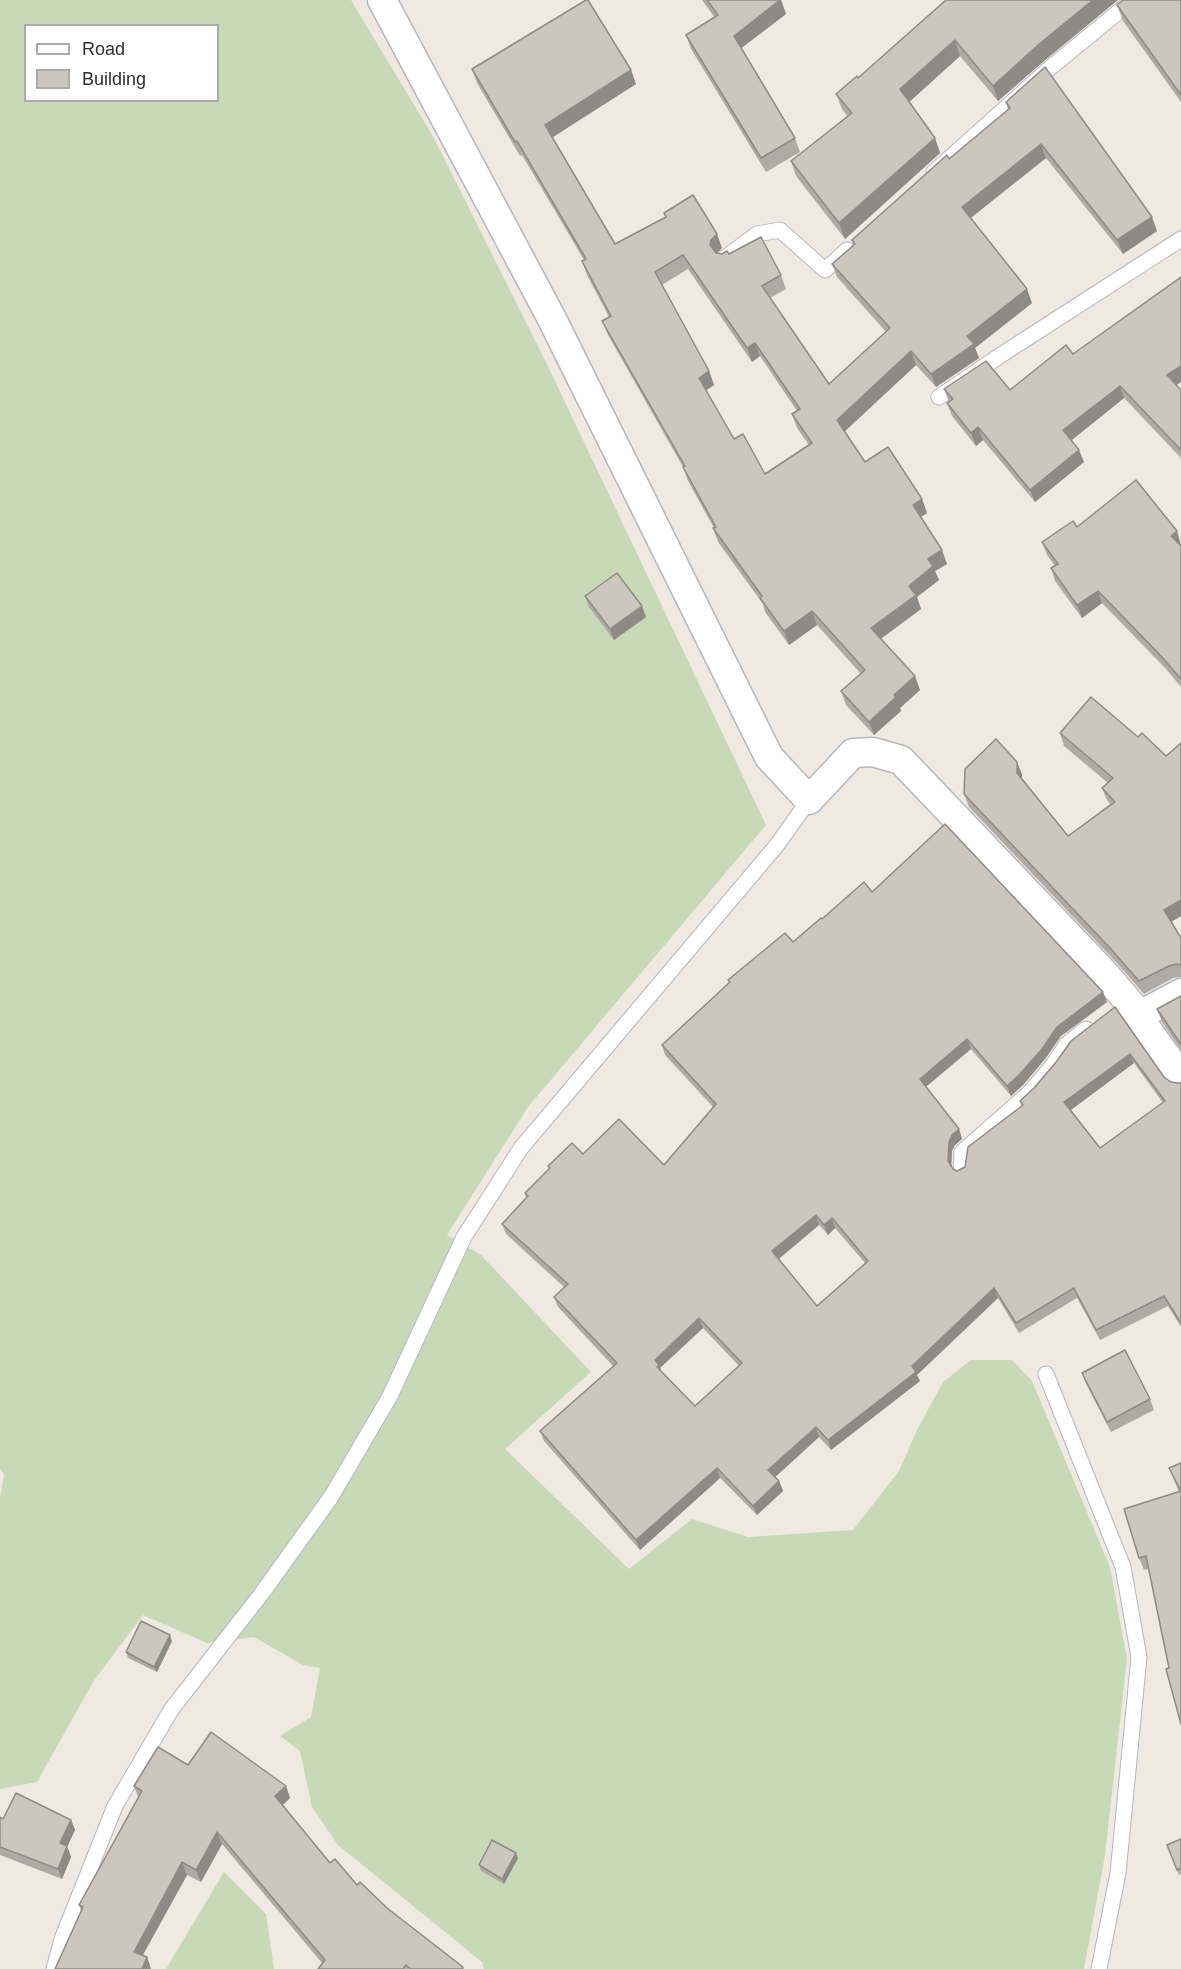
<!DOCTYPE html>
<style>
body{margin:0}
#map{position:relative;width:1181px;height:1969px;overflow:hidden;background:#efe9e1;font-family:Helvetica,sans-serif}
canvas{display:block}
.legend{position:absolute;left:24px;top:24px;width:195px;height:78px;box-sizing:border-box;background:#fff;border:2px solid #ababab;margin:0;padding:8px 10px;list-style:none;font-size:18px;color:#2e2e2e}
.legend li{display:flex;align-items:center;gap:12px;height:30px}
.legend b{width:30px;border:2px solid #ababab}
</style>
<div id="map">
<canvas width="1181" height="1969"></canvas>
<ul class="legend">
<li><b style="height:8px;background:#fff"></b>Road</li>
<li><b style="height:16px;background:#cbc7bf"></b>Building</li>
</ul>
</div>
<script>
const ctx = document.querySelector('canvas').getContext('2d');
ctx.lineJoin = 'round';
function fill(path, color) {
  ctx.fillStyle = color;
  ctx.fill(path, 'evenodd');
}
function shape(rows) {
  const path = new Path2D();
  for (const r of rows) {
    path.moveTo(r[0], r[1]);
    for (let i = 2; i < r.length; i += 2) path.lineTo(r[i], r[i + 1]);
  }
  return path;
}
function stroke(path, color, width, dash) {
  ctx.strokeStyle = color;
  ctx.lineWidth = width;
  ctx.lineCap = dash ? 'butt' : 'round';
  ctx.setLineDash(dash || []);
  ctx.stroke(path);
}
fill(shape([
 [0,0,351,0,434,138,545,360,766,825,528,1107,447,1235,481,1255,591,1372,505,1449,629,1569,692,1519,748,1537,853,1530,899,1471,917,1430,943,1382,971,1360,1012,1360,1032,1381,1110,1567,1127,1659,1105,1855,1084,1969,484,1969,482,1962,338,1845,312,1807,300,1751,280,1736,311,1717,320,1668,303,1665,254,1637,207,1643,143,1615,93,1682,37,1782,0,1789,0,1499,4,1474,0,1469],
 [26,26,218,26,218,100,26,100],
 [224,1872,266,1914,274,1969,166,1969]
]), '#c8d9b8');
const lane = shape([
 [934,172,1050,68,1133,0],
 [725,258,757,234,780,230,825,270,847,250],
 [939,397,1001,355,1181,239],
 [961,1171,962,1152,1030,1092,1053,1065,1067,1044,1086,1029],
 [1046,1374,1123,1567,1139,1657,1118,1873,1099,1969],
 [54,1969,62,1939,115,1806,171,1710,262,1593,331,1497,390,1396,464,1237,521,1148,777,845,809,800]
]);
const street = shape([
 [382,0,552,319,769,757,809,800,853,753,873,752,901,760,1103,972,1140,1015,1181,993],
 [1127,1001,1181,1077]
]);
stroke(lane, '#b4b7c1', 17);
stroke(street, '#b4b7c1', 31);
stroke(lane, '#fff', 15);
stroke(street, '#fff', 28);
fill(shape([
 [702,0,781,0,786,14,741,48,795,138,800,152,766,172,691,49,686,35,715,18],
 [946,0,1044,61,998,101,960,56,909,102,935,138,940,153,845,239,796,176,791,161,847,116,842,109,836,94,858,78],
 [1181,0,1181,102,1123,21,1117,5],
 [472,69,631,70,636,84,552,137,615,244,666,218,664,213,722,248,717,253,729,254,781,275,786,289,770,298,829,384,886,332,837,277,832,264,853,245,852,240,1008,110,1006,102,1157,231,1123,254,1046,158,970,218,1032,303,975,348,979,358,936,387,916,365,845,431,865,462,922,499,927,513,921,517,947,564,935,571,939,580,917,597,921,609,881,639,920,690,900,708,901,711,874,735,846,705,841,691,861,674,817,625,789,645,765,612,763,604,718,542,713,528,714,528,688,481,683,467,608,335,602,321,609,317,587,275,582,261,584,260,522,155,520,156,477,83],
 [688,269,752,362,760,356,797,411,792,414,797,428,809,445,765,474,734,439,706,390,714,385,709,371,662,285],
 [1181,277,1181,382,1176,385,1181,390,1181,458,1124,398,1072,440,1084,462,1035,502,983,440,976,446,952,416,947,403,949,402,944,389,1010,390,1073,354],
 [1077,527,1180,545,1181,546,1181,687,1166,669,1102,603,1082,618,1055,581,1051,568,1055,566,1047,555,1042,542],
 [585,596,646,617,614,640,589,607],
 [1060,733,1138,737,1166,756,1181,916,1171,922,1181,938,1181,977,1173,978,1144,994,1115,961,969,807,964,794,1022,774,1022,778,1068,836,1110,804,1107,800,1102,788,1108,783,1064,746],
 [872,892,1107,1002,1061,1036,1045,1059,1023,1085,1011,1096,971,1049,926,1087,959,1129,962,1139,955,1145,952,1151,951,1168,957,1171,965,1167,1022,1106,1020,1101,1034,1088,1115,1007,1164,1077,1171,1082,1178,1083,1181,1083,1181,1327,1168,1306,1100,1340,1077,1298,1019,1333,998,1298,917,1375,920,1381,831,1450,819,1437,775,1477,779,1481,783,1491,757,1515,720,1478,640,1550,544,1441,540,1431,613,1366,558,1307,554,1297,565,1288,506,1234,502,1224,526,1198,525,1193,549,1168,548,1166,583,1154,664,1165,713,1107,665,1055,662,1045,729,983,728,980,793,942,822,919],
 [1134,1063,1163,1103,1100,1148,1071,1110],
 [819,1225,828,1235,835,1228,865,1263,817,1306,779,1259],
 [703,1328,739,1366,695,1406,662,1372,660,1368],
 [1181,996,1181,1050,1162,1022,1157,1009],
 [1082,1373,1150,1399,1154,1410,1111,1432,1086,1384],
 [1181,1463,1181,1724,1149,1569,1144,1570,1139,1558,1179,1492,1169,1468],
 [172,1641,157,1672,128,1658,126,1652],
 [188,1765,286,1786,290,1798,283,1805,330,1863,357,1885,463,1967,464,1969,318,1969,322,1963,222,1844,201,1882,187,1875,142,1955,147,1957,151,1969,55,1969,81,1911,79,1905,138,1797,134,1786],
 [0,1817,3,1819,71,1820,75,1830,67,1846,71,1857,62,1879,0,1855],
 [1181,1839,1181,1874,1179,1875,1167,1845],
 [518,1858,504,1884,481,1871,479,1865]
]), '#afaba4');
fill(shape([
 [780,0,781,0,786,14,739,50,734,36],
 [1093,0,1118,0,1044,61,998,101,993,86,1038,45],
 [955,40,960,56,906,105,900,89],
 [631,70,636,84,550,139,545,125],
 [935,138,940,153,845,239,839,223],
 [1041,144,1046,158,967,221,962,207],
 [1152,217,1157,231,1123,254,1117,240],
 [717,234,722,248,716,254,710,245,711,240],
 [1027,289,1032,303,975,348,979,358,936,387,931,374,967,336],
 [755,343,760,356,752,362,747,348],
 [911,351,916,365,842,434,837,420],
 [1181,366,1181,382,1172,388,1167,375],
 [709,371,714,385,704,392,699,378],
 [1120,386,1124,398,1068,443,1063,430],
 [978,427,983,440,976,446,971,433],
 [1079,450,1084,462,1035,502,1030,490],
 [922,499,927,513,918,519,913,505],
 [1177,531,1181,545,1176,549,1171,536],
 [942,550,947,564,935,571,939,580,917,597,921,609,876,642,871,628,909,586,928,559],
 [1098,591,1102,603,1082,618,1077,605],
 [642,606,646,617,614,640,610,629],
 [812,611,817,625,789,645,784,631],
 [915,676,920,690,900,708,901,711,874,735,869,722,894,695],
 [1017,762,1022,774,1022,785,1017,773],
 [1181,900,1181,916,1169,923,1164,910],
 [1103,992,1107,1002,1061,1036,1045,1059,1023,1085,1011,1096,1007,1086,1057,1027],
 [967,1039,971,1049,923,1089,920,1079],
 [1130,1054,1134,1063,1068,1112,1064,1102],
 [959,1129,962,1139,955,1145,952,1151,951,1171,948,1161,949,1142,952,1135],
 [816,1215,819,1225,776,1261,772,1251],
 [832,1218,835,1228,828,1235,824,1225],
 [994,1288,998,1298,917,1375,920,1381,831,1450,828,1440,912,1366],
 [699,1318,703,1328,660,1368,663,1375,660,1377,655,1360],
 [816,1427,819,1437,772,1480,768,1470],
 [717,1468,720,1478,640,1550,636,1540],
 [779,1481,783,1491,757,1515,753,1506],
 [170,1635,172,1641,157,1672,154,1667],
 [286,1786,290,1798,279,1808,275,1796],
 [71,1820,75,1830,64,1854,60,1843],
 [217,1832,222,1844,201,1882,196,1870],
 [67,1846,71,1857,62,1879,58,1869],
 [516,1853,518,1858,504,1884,502,1879],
 [182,1862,187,1875,138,1964,134,1952],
 [147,1957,151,1969,142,1969]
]), '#8e8b86');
const building = shape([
 [586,0,588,0,631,70,545,125,615,244,666,217,664,213,693,195,717,234,711,240,710,245,716,253,722,254,727,251,729,254,761,237,781,275,762,286,829,384,890,328,832,264,855,244,852,240,947,155,949,159,1010,108,1006,102,1045,67,1152,217,1117,240,1041,144,962,207,1027,289,967,336,974,344,931,374,911,351,837,420,865,462,888,447,922,499,913,505,942,550,928,559,933,566,909,586,916,595,871,628,915,676,894,695,896,697,869,722,841,691,865,670,812,611,784,631,760,598,762,596,713,528,716,527,683,467,685,466,602,321,611,316,582,261,586,259,517,141,515,142,472,69,586,0],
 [683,255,747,348,755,343,800,409,792,414,812,443,765,474,743,434,734,439,699,378,709,371,655,272,683,255],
 [707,0,780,0,734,36,795,138,761,158,686,35,718,15,707,0],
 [946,0,1093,0,1038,45,993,86,955,40,900,89,935,138,839,223,791,161,852,113,836,94,857,76,858,78,946,0],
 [1123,0,1181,0,1181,95,1117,5,1123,0],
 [1181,277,1181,366,1167,375,1181,390,1181,450,1120,386,1063,430,1079,450,1030,490,978,427,971,433,947,403,953,399,944,389,986,361,1010,390,1066,345,1073,354,1181,277],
 [1136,480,1177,531,1171,536,1181,546,1181,679,1161,656,1098,591,1077,605,1051,568,1058,564,1042,542,1073,521,1077,527,1136,480],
 [617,573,642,606,610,629,585,596,617,573],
 [1091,697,1138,737,1142,733,1166,756,1181,743,1181,900,1164,910,1181,938,1181,965,1176,964,1169,966,1139,981,1110,948,964,794,965,769,996,739,1017,762,1017,773,1068,836,1115,802,1102,788,1113,778,1060,733,1091,697],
 [945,824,1103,992,1057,1027,1042,1049,1019,1075,1007,1086,967,1039,920,1079,959,1129,952,1135,949,1142,948,1161,953,1169,957,1171,965,1167,968,1147,1023,1105,1020,1101,1034,1088,1057,1061,1071,1041,1115,1007,1164,1077,1171,1082,1178,1083,1181,1083,1181,1323,1164,1296,1096,1330,1074,1288,1016,1323,994,1288,912,1366,916,1372,828,1440,816,1427,768,1470,779,1481,753,1506,717,1468,636,1540,540,1431,617,1363,554,1297,568,1284,502,1224,528,1196,525,1193,550,1168,548,1166,572,1143,583,1154,619,1119,664,1165,716,1104,662,1045,730,982,728,980,785,933,793,942,821,918,822,919,864,882,872,892,945,824],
 [1130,1054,1165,1101,1100,1148,1064,1102,1130,1054],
 [816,1215,824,1225,832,1218,868,1261,817,1306,772,1251,816,1215],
 [699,1318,742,1363,695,1406,657,1367,659,1365,655,1360,699,1318],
 [1181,996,1181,1044,1157,1009,1181,996],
 [1125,1350,1150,1399,1107,1422,1082,1373,1125,1350],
 [1181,1463,1181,1724,1166,1669,1169,1668,1146,1556,1139,1558,1124,1509,1181,1491,1169,1468,1181,1463],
 [141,1621,170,1635,154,1667,126,1652,141,1621],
 [211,1732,286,1786,275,1796,330,1863,335,1859,357,1885,360,1882,387,1908,463,1967,462,1969,411,1969,406,1965,403,1969,318,1969,325,1960,217,1832,196,1870,182,1862,134,1952,147,1957,142,1969,55,1969,83,1907,79,1905,142,1791,134,1786,158,1747,188,1765,211,1732],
 [16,1793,71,1820,60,1843,67,1846,58,1869,0,1847,0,1817,3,1819,16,1793],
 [1181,1839,1181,1868,1177,1870,1167,1845,1181,1839],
 [492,1840,516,1853,502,1879,479,1865,492,1840]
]);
fill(building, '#cbc7bf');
stroke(building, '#8e8b86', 1.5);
</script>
